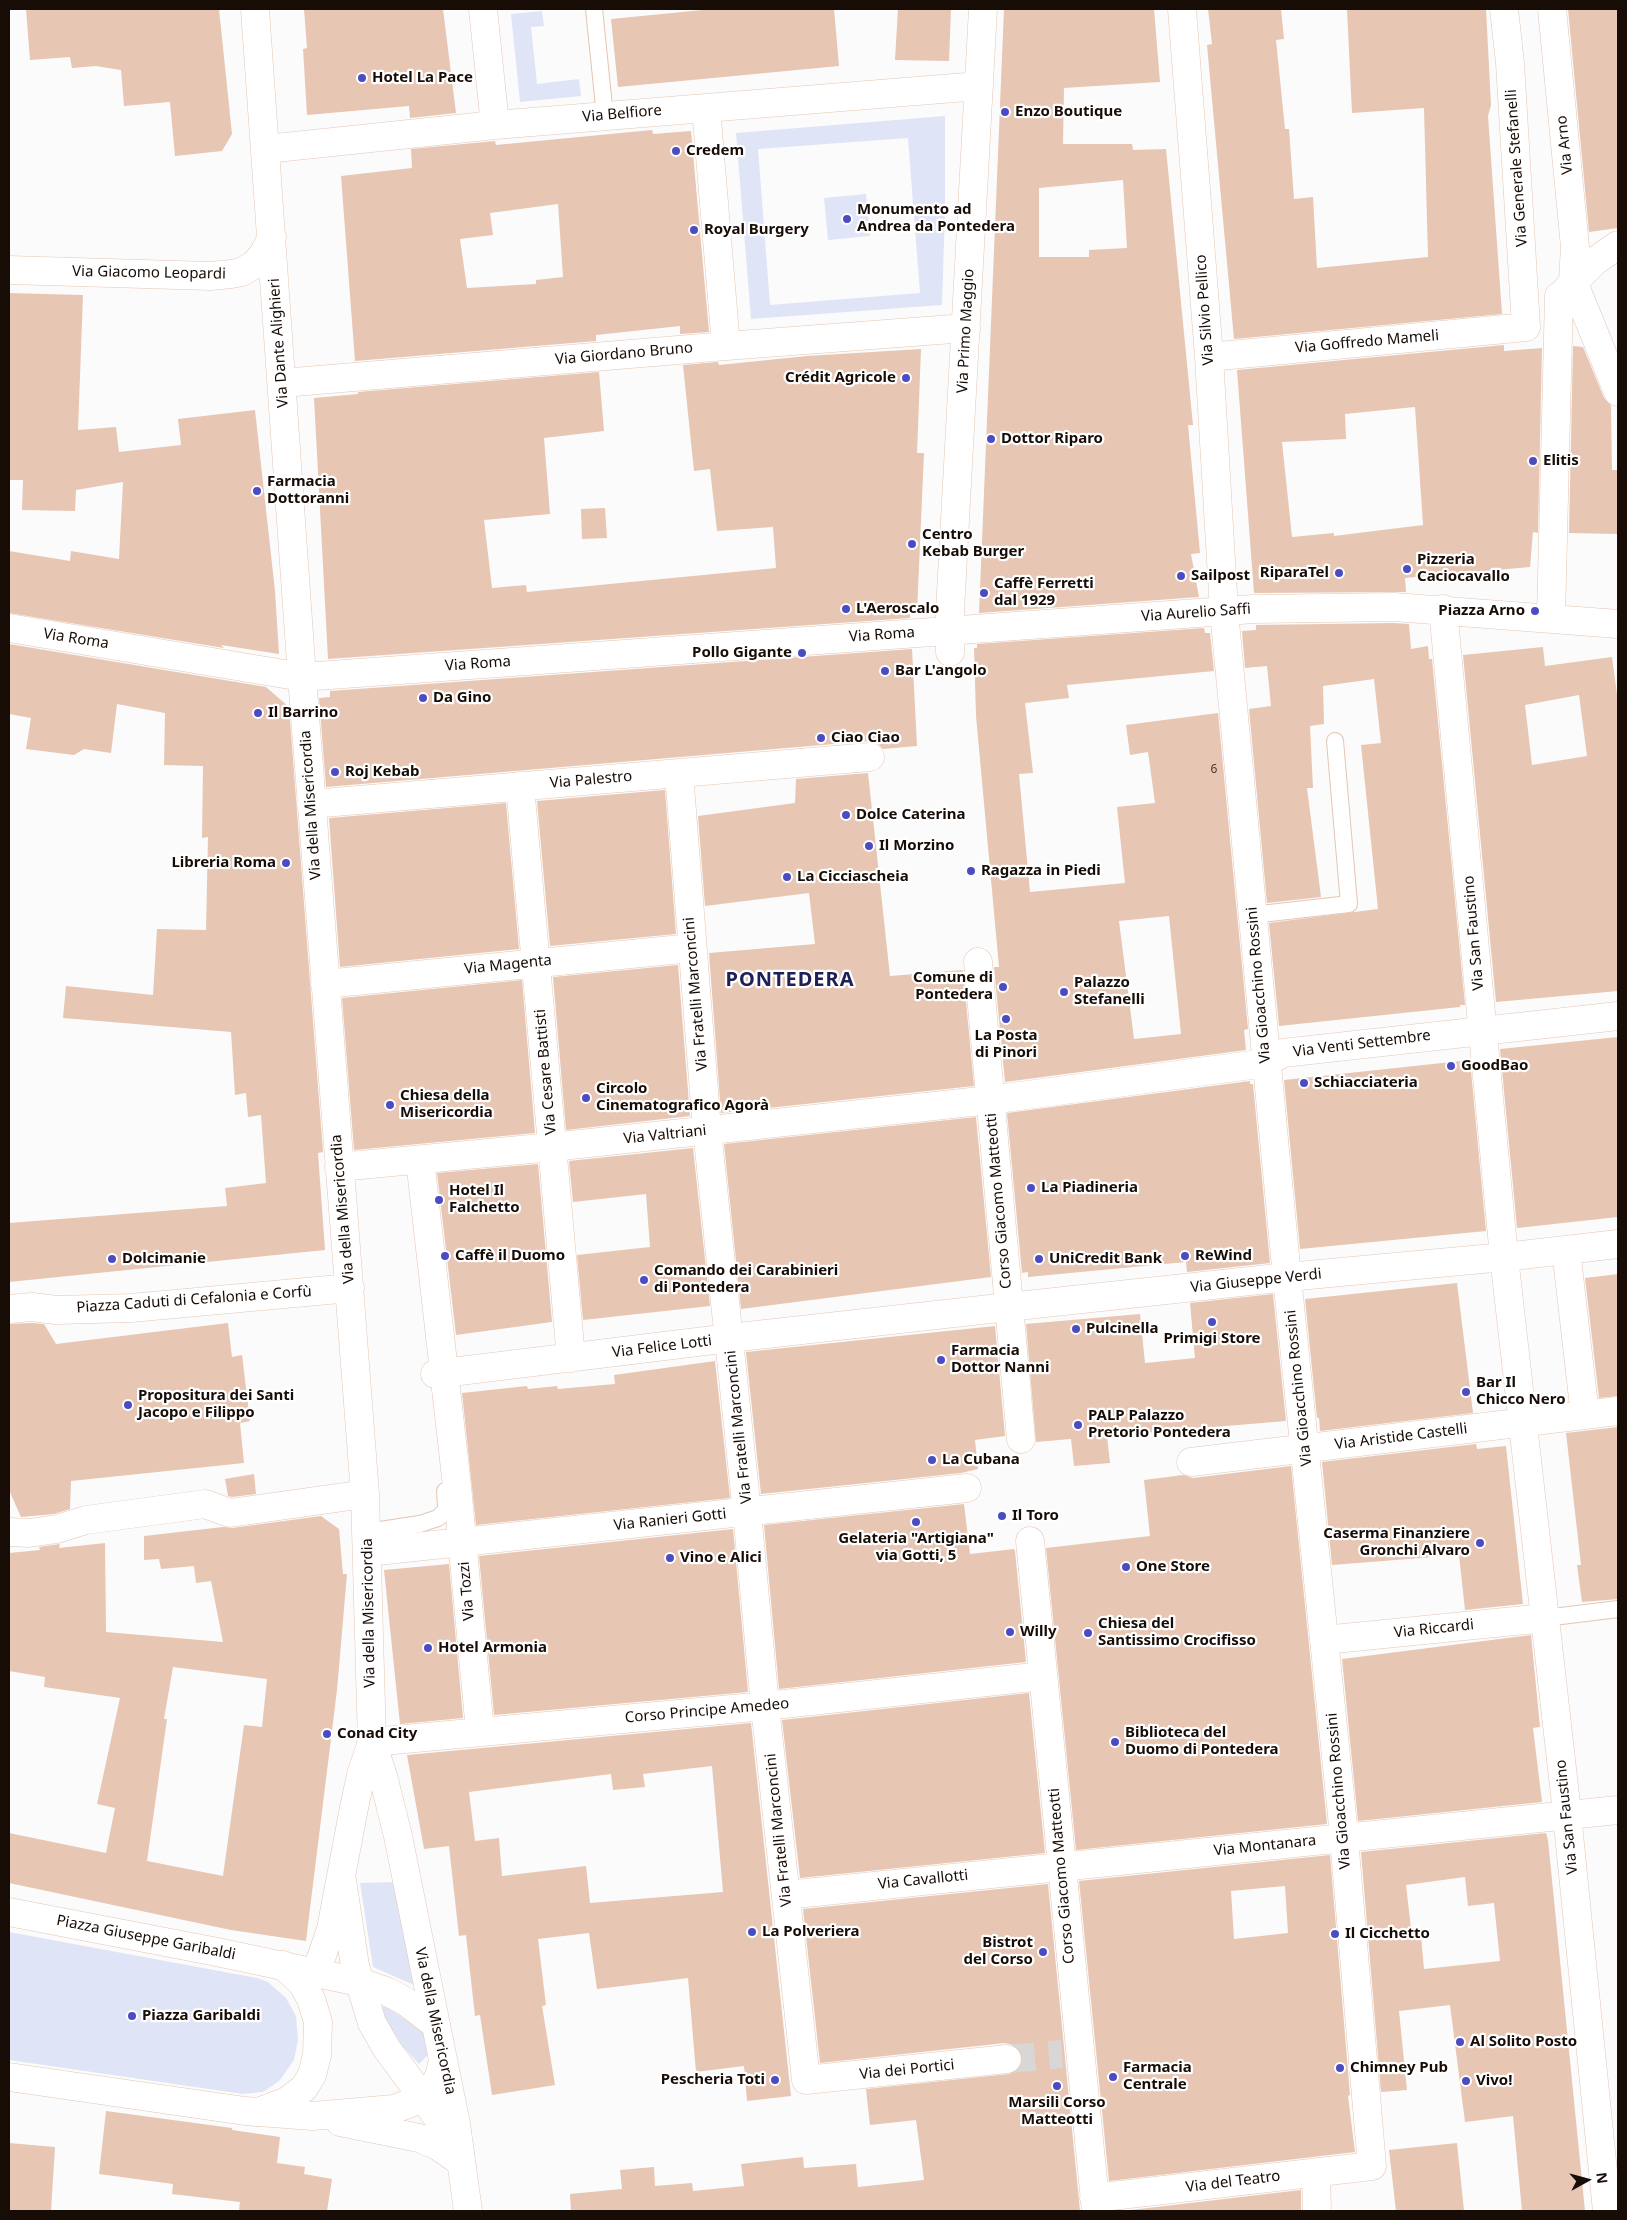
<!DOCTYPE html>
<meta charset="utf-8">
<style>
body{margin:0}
#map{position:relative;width:1627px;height:2220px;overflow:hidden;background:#fbfbfb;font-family:"Noto Sans",sans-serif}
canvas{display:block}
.frame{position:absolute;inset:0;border:10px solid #170c06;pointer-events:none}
.north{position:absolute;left:1562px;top:2155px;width:50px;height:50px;-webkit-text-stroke:4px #fff;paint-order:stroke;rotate:83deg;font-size:14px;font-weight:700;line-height:20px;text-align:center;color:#170c06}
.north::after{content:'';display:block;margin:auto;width:18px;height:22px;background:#170c06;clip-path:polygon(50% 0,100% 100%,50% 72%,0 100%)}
</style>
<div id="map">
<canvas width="1627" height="2220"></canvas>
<div class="frame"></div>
<div class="north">N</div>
</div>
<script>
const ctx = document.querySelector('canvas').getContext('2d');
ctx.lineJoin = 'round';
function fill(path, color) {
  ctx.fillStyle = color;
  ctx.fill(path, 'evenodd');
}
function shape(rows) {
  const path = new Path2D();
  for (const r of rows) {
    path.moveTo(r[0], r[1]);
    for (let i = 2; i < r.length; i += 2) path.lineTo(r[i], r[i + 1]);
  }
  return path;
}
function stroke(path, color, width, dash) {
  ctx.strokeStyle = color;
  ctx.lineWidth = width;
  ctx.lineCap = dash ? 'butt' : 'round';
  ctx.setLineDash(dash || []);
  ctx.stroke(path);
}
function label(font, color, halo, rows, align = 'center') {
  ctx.font = font + ' "Noto Sans",sans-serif';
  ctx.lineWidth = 4.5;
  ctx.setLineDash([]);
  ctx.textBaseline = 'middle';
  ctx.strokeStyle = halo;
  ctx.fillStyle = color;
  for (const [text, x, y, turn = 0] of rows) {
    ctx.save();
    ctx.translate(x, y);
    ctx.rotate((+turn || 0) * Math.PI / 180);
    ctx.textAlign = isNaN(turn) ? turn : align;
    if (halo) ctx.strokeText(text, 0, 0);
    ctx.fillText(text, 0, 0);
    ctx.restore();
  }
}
fill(shape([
 [542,11,544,26,531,27,537,84,579,79,581,96,520,102,511,14],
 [945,116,945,210,942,305,751,319,736,133],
 [908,138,920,293,770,305,758,149],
 [866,194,870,236,828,240,824,198],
 [396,1882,414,1985,373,1967,360,1883],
 [9,1932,257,1978,268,1982,286,1998,296,2016,298,2040,294,2060,280,2080,272,2086,263,2092,243,2094,9,2060],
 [386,2006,434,2040,427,2056,419,2064,404,2048,388,2026,381,2011,381,2007]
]), '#e0e4f7');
fill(shape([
 [26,9,219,9,232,134,222,151,175,156,170,102,124,106,121,70,96,66,72,68,70,57,30,60],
 [304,9,443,9,456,113,410,118,409,106,307,115,303,49,307,48],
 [713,9,834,9,839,66,618,87,611,19],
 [898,9,951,9,949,61,895,60],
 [1004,9,1154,9,1160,82,1064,88,1063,144,1132,144,1133,150,1166,149,1193,425,1188,425,1200,553,1191,554,1199,597,979,613],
 [1123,180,1127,248,1089,250,1089,257,1039,257,1039,188],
 [1208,9,1281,9,1284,39,1276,40,1285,129,1289,129,1294,199,1313,197,1317,268,1428,257,1424,108,1352,113,1347,9,1486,9,1491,105,1488,116,1502,314,1234,339,1207,45,1212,44],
 [1568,9,1618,9,1618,228,1589,232],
 [652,130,653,134,691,131,709,332,680,334,680,326,596,335,596,341,355,361,341,176,412,168,411,149,495,141,496,145],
 [558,204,563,277,536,280,536,284,467,288,460,239,493,235,490,213],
 [9,293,83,295,78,430,116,427,119,452,181,445,178,419,255,410,275,591,279,654,221,645,224,648,9,613,9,551,70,561,71,551,119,559,123,482,76,490,75,511,22,510,23,480,9,480],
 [1504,345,1504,351,1542,348,1538,533,1533,532,1530,567,1405,578,1406,592,1254,593,1237,370],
 [1415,407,1423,525,1334,536,1334,533,1292,537,1282,442,1346,439,1345,414],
 [1573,346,1583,347,1604,398,1611,405,1612,470,1618,470,1618,534,1569,533],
 [921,349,917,453,924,453,917,612,910,613,910,618,328,659,314,398,358,394,358,392,599,372,604,431,544,438,550,514,484,520,492,588,526,585,527,592,776,568,773,527,717,531,710,469,694,471,683,365,718,362,719,365,807,356],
 [605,508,607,538,582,539,581,509],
 [1394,623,1409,624,1411,649,1428,646,1429,659,1432,659,1465,1005,1460,1005,1460,1007,1279,1026,1269,923,1378,909,1361,745,1381,743,1374,679,1323,686,1324,724,1310,726,1313,788,1307,788,1321,897,1267,903,1249,709,1271,706,1267,666,1245,668,1242,631,1256,630,1256,625],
 [1204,628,1205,633,1210,633,1214,671,1067,685,1069,698,1025,703,1033,773,1019,774,1030,892,1125,883,1117,807,1155,803,1148,752,1130,755,1126,725,1218,713,1248,1029,1244,1030,1246,1050,1005,1082,994,967,999,967,976,716,974,648,977,648,977,644],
 [1169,916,1181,1034,1134,1039,1119,921],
 [9,644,266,687,289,707,323,1152,318,1153,325,1250,9,1282,9,1223,227,1206,225,1188,266,1183,261,1115,248,1117,246,1093,235,1095,231,1032,63,1018,66,986,153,995,157,929,206,930,208,837,202,838,203,766,164,765,165,713,117,704,111,753,84,749,74,755,26,749,31,718,9,714],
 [1543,647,1545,666,1612,657,1618,702,1618,991,1496,1002,1463,655],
 [1579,695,1587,756,1532,765,1525,705],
 [912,649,917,746,883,749,877,743,869,741,326,787,319,698,330,697,330,691],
 [868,773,890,976,963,970,974,1086,721,1113,709,953,815,944,809,893,705,906,698,816,795,803,796,779],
 [665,790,676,934,550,946,537,801],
 [506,803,519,949,340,967,329,818],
 [678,965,690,1116,566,1130,553,977],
 [522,980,535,1133,354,1150,342,998],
 [1618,1037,1618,1217,1517,1228,1500,1049],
 [1470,1060,1486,1231,1300,1249,1284,1080],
 [1250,1081,1250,1084,1253,1084,1270,1263,1187,1272,1186,1262,1028,1277,1028,1272,1022,1273,1007,1113],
 [976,1117,991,1277,741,1309,724,1144],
 [693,1148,710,1306,583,1320,577,1255,650,1247,646,1194,573,1202,569,1161],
 [538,1164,552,1322,456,1335,437,1173],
 [1618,1274,1618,1396,1599,1398,1585,1278],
 [1457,1283,1473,1413,1320,1431,1319,1418,1317,1418,1305,1299],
 [1273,1294,1286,1421,1107,1436,1110,1463,1074,1466,1071,1439,1036,1442,1026,1324,1140,1314,1145,1363,1195,1358,1190,1303],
 [32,1323,44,1324,56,1344,228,1323,232,1357,242,1355,250,1421,240,1423,244,1463,71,1481,70,1509,54,1514,21,1517,9,1490,9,1324],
 [995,1326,1005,1436,975,1440,978,1469,961,1473,761,1494,746,1352],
 [715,1361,730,1498,476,1525,462,1393,527,1386,528,1389,557,1386,558,1389,615,1384,614,1375],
 [1618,1427,1618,1599,1582,1602,1577,1565,1581,1565,1566,1433],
 [1476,1444,1477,1449,1506,1446,1523,1604,1465,1610,1459,1555,1332,1565,1322,1462],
 [1291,1466,1327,1824,1076,1850,1046,1548,1150,1536,1144,1480,1183,1475,1193,1478],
 [254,1474,256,1494,232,1497,228,1496,225,1479],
 [964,1504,970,1554,1014,1549,1015,1551,1026,1662,779,1689,764,1525],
 [321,1516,339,1529,343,1574,347,1574,337,1690,306,1941,231,1930,9,1883,9,1833,106,1853,115,1808,97,1804,120,1698,44,1687,45,1677,9,1671,9,1553,40,1550,39,1547,60,1544,59,1548,105,1543,106,1632,223,1642,211,1581,196,1583,194,1566,161,1569,159,1559,144,1560,144,1536,223,1527,232,1528],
 [173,1667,267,1679,262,1727,244,1725,223,1876,147,1861,167,1719,164,1719],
 [733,1529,748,1692,494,1715,479,1556],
 [449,1564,463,1718,400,1724,384,1570],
 [1531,1635,1540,1727,1533,1728,1542,1802,1358,1821,1342,1659],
 [1029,1693,1045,1853,800,1878,782,1720],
 [751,1723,791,2096,747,2101,744,2066,696,2072,688,1978,597,1989,589,1933,538,1939,546,2005,542,2006,555,2085,492,2095,480,2015,475,2016,466,1935,459,1936,449,1846,424,1849,407,1755],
 [712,1766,723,1892,590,1903,586,1866,502,1876,499,1838,475,1841,469,1792,611,1774,613,1790,645,1787,643,1774],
 [1546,1833,1548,1840,1585,2211,1522,2211,1513,2116,1465,2122,1450,2005,1399,2011,1407,2090,1381,2092,1361,1852],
 [1465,1877,1468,1906,1494,1903,1500,1961,1424,1969,1421,1936,1412,1937,1406,1885],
 [1330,1855,1350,2095,1348,2096,1355,2152,1109,2181,1079,1881],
 [1285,1886,1288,1933,1234,1939,1231,1891],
 [1048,1884,1080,2211,571,2211,570,2194,622,2189,620,2170,654,2167,655,2186,692,2183,693,2191,744,2186,741,2164,803,2157,804,2168,856,2164,858,2187,924,2180,916,2120,870,2125,866,2089,1009,2074,1017,2071,1021,2065,1022,2057,1020,2050,1014,2045,1005,2043,820,2063,803,1909],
 [106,2111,232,2128,232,2130,280,2137,277,2163,305,2167,304,2174,332,2179,327,2211,239,2211,240,2202,172,2194,173,2184,99,2174],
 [9,2143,55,2147,51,2211,9,2211],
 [1457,2143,1464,2211,1396,2211,1389,2150],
 [1301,2190,1301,2211,1122,2211]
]), '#e7c6b3');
stroke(shape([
 [1007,2059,1062,2054]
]), '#d9d7d6', 28, [28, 14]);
const lane = shape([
 [594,9,605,116],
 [1252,915,1349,904,1335,741],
 [367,1532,420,1524,438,1518,445,1511,446,1506,445,1491],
 [1545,1618,1618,1609]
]);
const street = shape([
 [483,9,495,125],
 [1504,9,1510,63,1526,327],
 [1552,9,1575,247,1573,281,1618,392],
 [706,108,726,346],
 [266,149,495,125,979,86],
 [1567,289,1595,261,1618,245],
 [1209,357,1526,327],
 [282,383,726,346,966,328],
 [1443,609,1504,1257,1565,1795,1607,2211],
 [1551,618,1559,296],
 [950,652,950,611,983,9],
 [679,773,707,1130,747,1512,765,1706,806,2080,1007,2059],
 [520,786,571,1358],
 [311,804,870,757],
 [978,962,1021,1439],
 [325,984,692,948],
 [420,1160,457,1486,480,1731],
 [339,1167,552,1147,990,1100,1266,1063,1283,1053,1618,1016],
 [1566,1250,1585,1415],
 [9,1309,32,1307,56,1310,131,1308,350,1288],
 [435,1374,730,1338,1008,1307,1287,1277,1504,1257,1618,1244],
 [1191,1462,1618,1411],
 [9,1532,29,1533,57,1529,86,1520,205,1504,230,1513,365,1494],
 [1030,1541,1096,2211],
 [368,1552,967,1488],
 [1324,1640,1545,1618],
 [372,1742,765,1706,1043,1676],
 [342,1880,355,1966,372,2023,387,2049,440,2121,460,2154],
 [786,1895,1618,1810],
 [316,1973,331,1929,354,1808,361,1775,372,1742],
 [436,2025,398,1836,383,1776,372,1742,365,1494,302,677,1254,609,1394,607,1618,624],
 [258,2112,287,2101,304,2088,312,2075,317,2055,318,2022,311,1999,302,1983,283,1965],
 [1316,2173,1317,2211],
 [1094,2198,1372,2166,1342,1815,1287,1277,1224,611,1209,357,1182,9]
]);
const secondary = shape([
 [9,270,210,276,231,274,242,272,255,264,264,253,272,237],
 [9,628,302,677,255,9],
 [9,1912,212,1951,359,1982,386,1991,405,2001,436,2025,456,2124,468,2211],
 [9,2077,245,2111,313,2116,394,2109,408,2104,423,2097,434,2086,440,2074,443,2059],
 [340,2122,419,2138,438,2146,461,2162]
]);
stroke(lane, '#e5c5b2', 18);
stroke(street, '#e5c5b2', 29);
stroke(secondary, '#e5c5b2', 29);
stroke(lane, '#fff', 16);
stroke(street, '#fff', 28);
stroke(secondary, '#fff', 28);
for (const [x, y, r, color] of [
 [362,78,5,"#4c4cc2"],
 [1005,112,5,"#4c4cc2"],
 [676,151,5,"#4c4cc2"],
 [847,219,5,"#4c4cc2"],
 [694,230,5,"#4c4cc2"],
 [906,378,5,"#4c4cc2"],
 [991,439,5,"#4c4cc2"],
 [1533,461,5,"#4c4cc2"],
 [257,491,5,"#4c4cc2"],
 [912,544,5,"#4c4cc2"],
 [1407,569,5,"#4c4cc2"],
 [1339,573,5,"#4c4cc2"],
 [1181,576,5,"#4c4cc2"],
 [984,593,5,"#4c4cc2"],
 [846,609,5,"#4c4cc2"],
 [1535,611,5,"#4c4cc2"],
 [802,653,5,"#4c4cc2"],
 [885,671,5,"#4c4cc2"],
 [423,698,5,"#4c4cc2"],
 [258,713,5,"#4c4cc2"],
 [821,738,5,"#4c4cc2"],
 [335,772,5,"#4c4cc2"],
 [846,815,5,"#4c4cc2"],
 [869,846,5,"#4c4cc2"],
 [286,863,5,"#4c4cc2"],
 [971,871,5,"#4c4cc2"],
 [787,877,5,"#4c4cc2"],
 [1003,987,5,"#4c4cc2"],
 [1064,992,5,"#4c4cc2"],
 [1006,1019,5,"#4c4cc2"],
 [1451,1066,5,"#4c4cc2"],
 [1304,1083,5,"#4c4cc2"],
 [586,1098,5,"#4c4cc2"],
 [390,1105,5,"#4c4cc2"],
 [1031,1188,5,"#4c4cc2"],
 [439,1200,5,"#4c4cc2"],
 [445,1256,5,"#4c4cc2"],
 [1185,1256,5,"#4c4cc2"],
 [112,1259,5,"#4c4cc2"],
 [1039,1259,5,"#4c4cc2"],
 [644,1280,5,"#4c4cc2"],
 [1212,1322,5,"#4c4cc2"],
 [1076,1329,5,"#4c4cc2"],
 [941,1360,5,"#4c4cc2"],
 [1466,1392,5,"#4c4cc2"],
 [128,1405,5,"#4c4cc2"],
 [1078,1425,5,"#4c4cc2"],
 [932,1460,5,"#4c4cc2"],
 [1002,1516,5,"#4c4cc2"],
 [916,1522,5,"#4c4cc2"],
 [1480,1543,5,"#4c4cc2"],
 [670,1558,5,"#4c4cc2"],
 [1126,1567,5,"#4c4cc2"],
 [1010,1632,5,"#4c4cc2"],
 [1088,1633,5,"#4c4cc2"],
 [428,1648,5,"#4c4cc2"],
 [327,1734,5,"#4c4cc2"],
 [1115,1742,5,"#4c4cc2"],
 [752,1932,5,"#4c4cc2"],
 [1335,1934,5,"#4c4cc2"],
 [1043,1952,5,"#4c4cc2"],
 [132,2016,5,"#4c4cc2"],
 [1460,2042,5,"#4c4cc2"],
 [1340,2068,5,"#4c4cc2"],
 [1113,2077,5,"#4c4cc2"],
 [775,2080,5,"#4c4cc2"],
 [1466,2081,5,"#4c4cc2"],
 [1057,2086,5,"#4c4cc2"]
]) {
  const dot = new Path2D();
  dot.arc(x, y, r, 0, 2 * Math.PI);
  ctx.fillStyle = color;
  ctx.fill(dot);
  stroke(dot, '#fff', 2);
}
label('12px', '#4b3a31', null, [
 ["6",1214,770]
]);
label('bold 15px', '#170c06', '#fff', [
 ["Hotel La Pace",372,78],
 ["Enzo Boutique",1015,112],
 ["Credem",686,151],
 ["Monumento ad",857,210],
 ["Andrea da Pontedera",857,227],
 ["Royal Burgery",704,230],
 ["Crédit Agricole",896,378,"right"],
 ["Dottor Riparo",1001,439],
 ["Elitis",1543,461],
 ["Farmacia",267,482],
 ["Dottoranni",267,499],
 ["Centro",922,535],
 ["Kebab Burger",922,552],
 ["Pizzeria",1417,560],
 ["Caciocavallo",1417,577],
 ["RiparaTel",1329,573,"right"],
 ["Sailpost",1191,576],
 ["Caffè Ferretti",994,584],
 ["dal 1929",994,601],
 ["L'Aeroscalo",856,609],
 ["Piazza Arno",1525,611,"right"],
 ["Pollo Gigante",792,653,"right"],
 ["Bar L'angolo",895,671],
 ["Da Gino",433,698],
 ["Il Barrino",268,713],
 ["Ciao Ciao",831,738],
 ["Roj Kebab",345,772],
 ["Dolce Caterina",856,815],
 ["Il Morzino",879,846],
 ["Libreria Roma",276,863,"right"],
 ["Ragazza in Piedi",981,871],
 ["La Cicciascheia",797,877],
 ["Comune di",993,978,"right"],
 ["Pontedera",993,995,"right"],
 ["Palazzo",1074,983],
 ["Stefanelli",1074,1000],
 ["La Posta",1006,1036,"center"],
 ["di Pinori",1006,1053,"center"],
 ["GoodBao",1461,1066],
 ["Schiacciateria",1314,1083],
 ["Circolo",596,1089],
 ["Cinematografico Agorà",596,1106],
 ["Chiesa della",400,1096],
 ["Misericordia",400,1113],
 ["La Piadineria",1041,1188],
 ["Hotel Il",449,1191],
 ["Falchetto",449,1208],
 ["Caffè il Duomo",455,1256],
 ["ReWind",1195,1256],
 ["Dolcimanie",122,1259],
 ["UniCredit Bank",1049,1259],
 ["Comando dei Carabinieri",654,1271],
 ["di Pontedera",654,1288],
 ["Pulcinella",1086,1329],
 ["Primigi Store",1212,1339,"center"],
 ["Farmacia",951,1351],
 ["Dottor Nanni",951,1368],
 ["Bar Il",1476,1383],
 ["Chicco Nero",1476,1400],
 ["Propositura dei Santi",138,1396],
 ["Jacopo e Filippo",138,1413],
 ["PALP Palazzo",1088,1416],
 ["Pretorio Pontedera",1088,1433],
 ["La Cubana",942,1460],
 ["Il Toro",1012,1516],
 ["Caserma Finanziere",1470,1534,"right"],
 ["Gronchi Alvaro",1470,1551,"right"],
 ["Gelateria \"Artigiana\"",916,1539,"center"],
 ["via Gotti, 5",916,1556,"center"],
 ["Vino e Alici",680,1558],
 ["One Store",1136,1567],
 ["Chiesa del",1098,1624],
 ["Santissimo Crocifisso",1098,1641],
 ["Willy",1020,1632],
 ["Hotel Armonia",438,1648],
 ["Biblioteca del",1125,1733],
 ["Duomo di Pontedera",1125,1750],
 ["Conad City",337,1734],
 ["La Polveriera",762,1932],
 ["Il Cicchetto",1345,1934],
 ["Bistrot",1033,1943,"right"],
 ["del Corso",1033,1960,"right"],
 ["Piazza Garibaldi",142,2016],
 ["Al Solito Posto",1470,2042],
 ["Farmacia",1123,2068],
 ["Centrale",1123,2085],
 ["Chimney Pub",1350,2068],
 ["Pescheria Toti",765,2080,"right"],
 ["Vivo!",1476,2081],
 ["Marsili Corso",1057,2103,"center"],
 ["Matteotti",1057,2120,"center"]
], 'left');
label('15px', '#170c06', '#fff', [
 ["Via Belfiore",622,114,-5],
 ["Via Arno",1565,145,-96],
 ["Via Generale Stefanelli",1517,168,-94],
 ["Via Giacomo Leopardi",149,273,1],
 ["Via Silvio Pellico",1205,310,-94],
 ["Via Primo Maggio",966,331,-87],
 ["Via Goffredo Mameli",1367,342,-5],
 ["Via Dante Alighieri",279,343,-94],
 ["Via Giordano Bruno",624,354,-5],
 ["Via Aurelio Saffi",1196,613,-4],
 ["Via Roma",882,635,-4],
 ["Via Roma",76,639,9],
 ["Via Roma",478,664,-4],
 ["Via Palestro",591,780,-5],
 ["Via della Misericordia",311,805,-94],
 ["Via San Faustino",1474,933,-95],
 ["Via Magenta",508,965,-6],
 ["Via Gioacchino Rossini",1259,985,-95],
 ["Via Fratelli Marconcini",696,994,-95],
 ["Via Venti Settembre",1362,1044,-7],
 ["Via Cesare Battisti",546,1072,-95],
 ["Via Valtriani",665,1135,-6],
 ["Corso Giacomo Matteotti",999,1201,-95],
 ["Via della Misericordia",343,1209,-95],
 ["Via Giuseppe Verdi",1256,1281,-6],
 ["Piazza Caduti di Cefalonia e Corfù",194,1300,-4],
 ["Via Felice Lotti",662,1347,-7],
 ["Via Gioacchino Rossini",1299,1388,-96],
 ["Via Fratelli Marconcini",739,1427,-96],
 ["Via Aristide Castelli",1401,1437,-7],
 ["Via Ranieri Gotti",670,1520,-6],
 ["Via Tozzi",467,1591,-95],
 ["Via della Misericordia",369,1613,-91],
 ["Via Riccardi",1434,1629,-6],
 ["Corso Principe Amedeo",707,1711,-5],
 ["Via Gioacchino Rossini",1339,1791,-95],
 ["Via San Faustino",1567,1817,-96],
 ["Via Fratelli Marconcini",779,1830,-96],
 ["Via Montanara",1265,1846,-6],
 ["Corso Giacomo Matteotti",1062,1876,-95],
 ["Via Cavallotti",923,1880,-6],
 ["Piazza Giuseppe Garibaldi",146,1938,11],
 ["Via della Misericordia",435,2021,78],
 ["Via dei Portici",907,2070,-6],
 ["Via del Teatro",1233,2182,-7]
]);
ctx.letterSpacing = '1px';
label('bold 20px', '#202059', '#fff', [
 ["PONTEDERA",790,980]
]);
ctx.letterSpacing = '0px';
</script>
